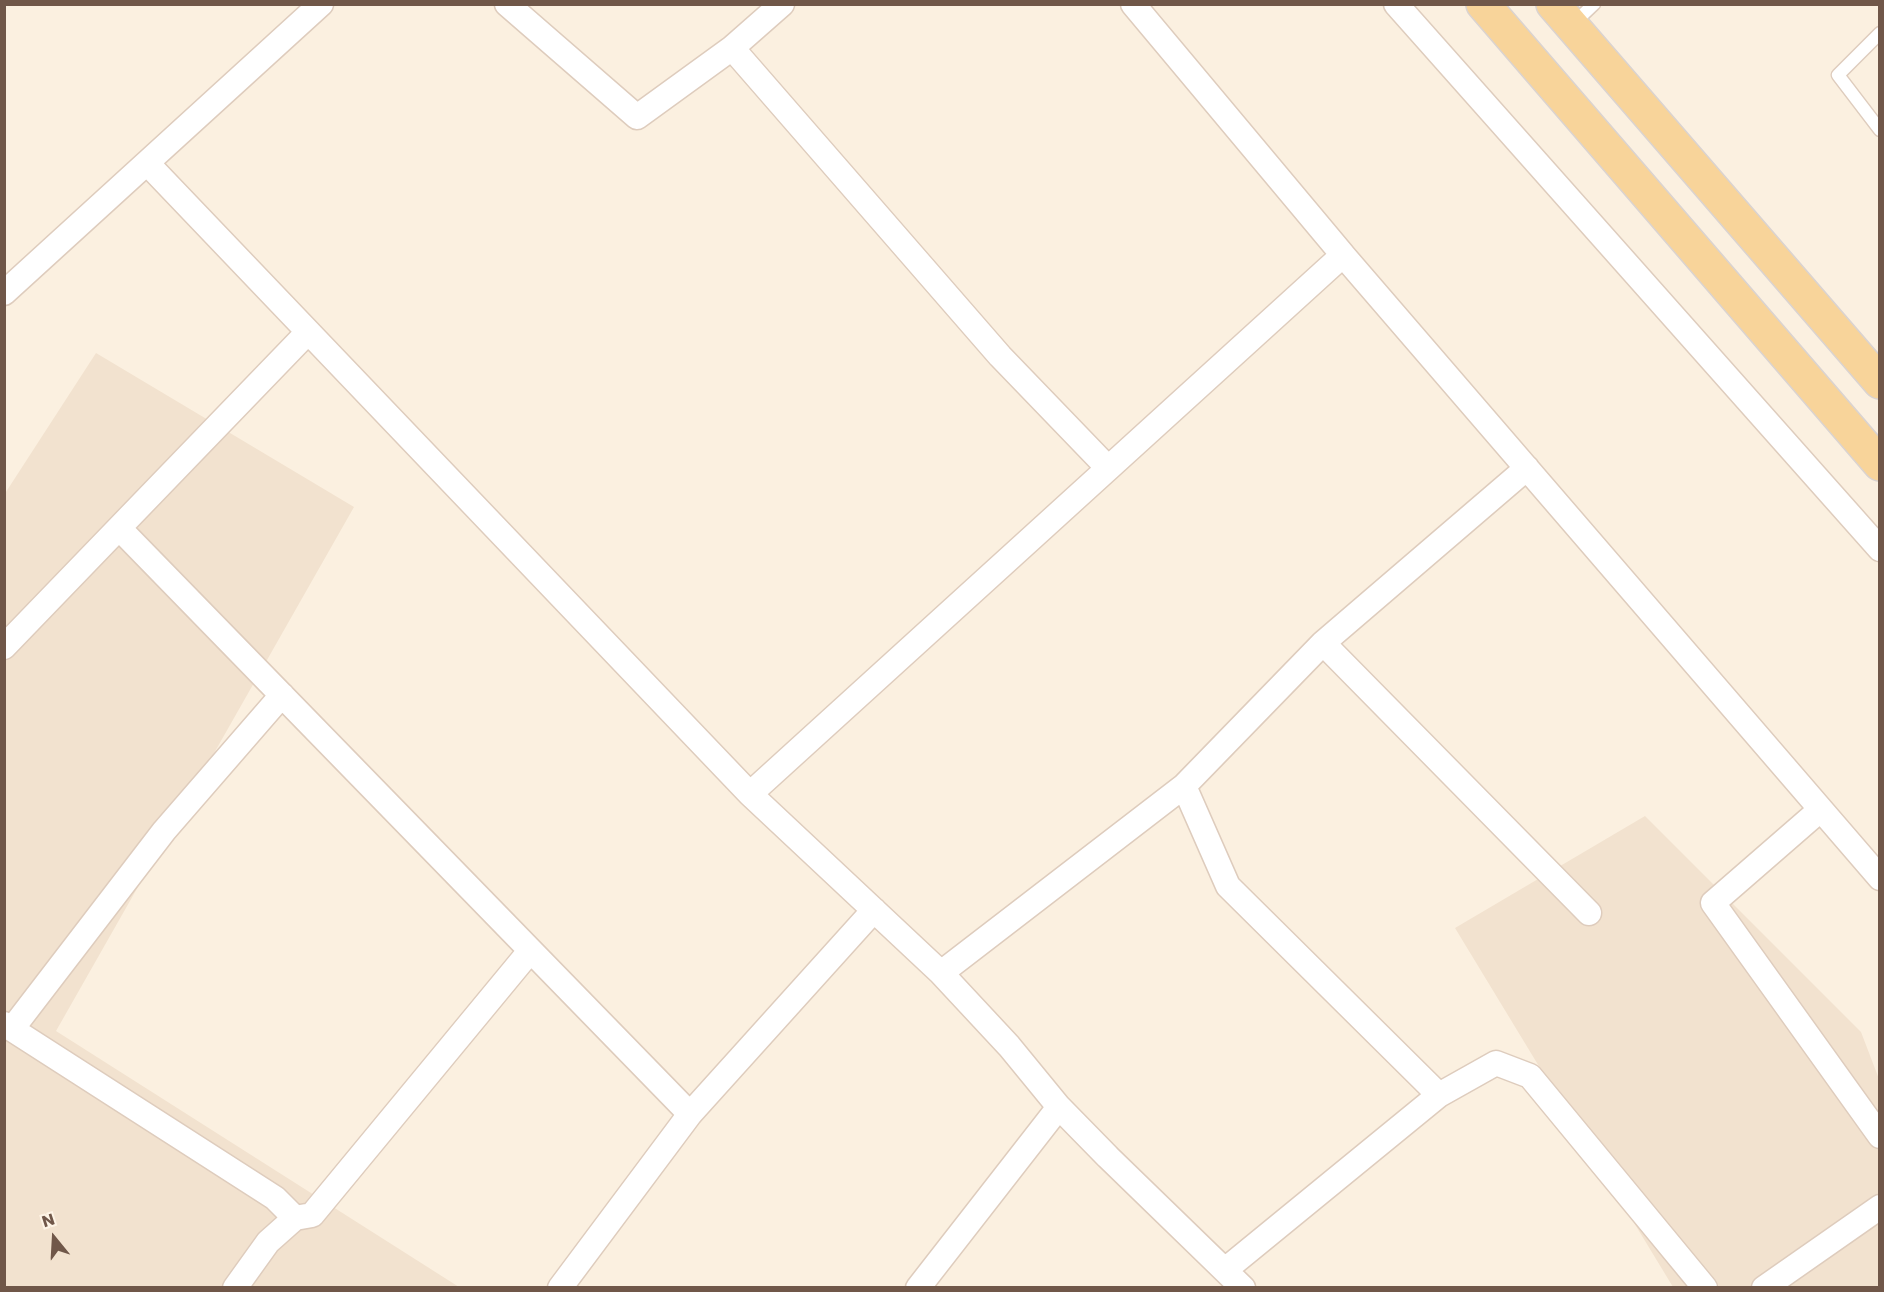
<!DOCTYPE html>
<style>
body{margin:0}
#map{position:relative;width:1884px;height:1292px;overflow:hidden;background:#fbf0e0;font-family:Poppins,sans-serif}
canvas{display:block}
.frame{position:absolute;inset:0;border:6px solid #705749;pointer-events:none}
.north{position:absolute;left:24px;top:1208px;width:60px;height:60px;-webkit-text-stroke:4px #fef4e6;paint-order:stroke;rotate:342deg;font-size:16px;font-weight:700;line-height:24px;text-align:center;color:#705749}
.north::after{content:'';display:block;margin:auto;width:21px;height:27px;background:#705749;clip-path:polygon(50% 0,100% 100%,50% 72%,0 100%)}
</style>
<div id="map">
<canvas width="1884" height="1292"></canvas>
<div class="frame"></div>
<div class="north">N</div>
</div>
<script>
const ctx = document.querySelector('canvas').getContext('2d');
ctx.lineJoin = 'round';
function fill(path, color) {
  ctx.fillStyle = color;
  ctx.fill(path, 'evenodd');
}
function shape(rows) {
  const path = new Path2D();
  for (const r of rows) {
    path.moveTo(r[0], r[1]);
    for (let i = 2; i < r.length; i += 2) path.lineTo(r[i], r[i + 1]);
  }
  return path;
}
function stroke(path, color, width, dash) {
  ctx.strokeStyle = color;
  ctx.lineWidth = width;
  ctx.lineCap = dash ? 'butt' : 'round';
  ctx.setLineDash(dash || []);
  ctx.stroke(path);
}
fill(shape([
 [96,353,354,507,56,1031,459,1287,5,1287,4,495],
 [1645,816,1861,1032,1879,1079,1879,1287,1673,1287,1455,928]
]), '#f2e2cf');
const lane = shape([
 [1573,24,1594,4],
 [1880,33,1838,75,1880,130]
]);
const street = shape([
 [507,4,637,117,732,48,782,4],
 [1133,4,1343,255],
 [1396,4,1880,549],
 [732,48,1000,356,1108,468],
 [147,163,750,794,941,973,1009,1046,1059,1107,1108,1157,1243,1288],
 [4,293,321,4],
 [119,528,690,1114],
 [1323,643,1589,913],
 [4,647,308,332],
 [1184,786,1228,886,1439,1095],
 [750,794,1343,255,1880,878],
 [1820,810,1713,903,1880,1136],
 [941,973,1184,786,1323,643,1527,468],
 [4,1024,275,1198,295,1218],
 [12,1029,164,831,282,695],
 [1225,1270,1439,1095,1496,1063,1530,1076,1705,1288],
 [235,1288,268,1242,295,1218,312,1215,530,951],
 [560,1288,690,1114,874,910],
 [918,1288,1059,1107],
 [1764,1288,1880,1207]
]);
const primary = shape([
 [1483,4,1880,464],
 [1553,4,1880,382]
]);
stroke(lane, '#deccbd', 15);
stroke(street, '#deccbd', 27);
stroke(primary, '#dad3d0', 36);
stroke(lane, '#fff', 12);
stroke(street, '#fff', 24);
stroke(primary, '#f8d49a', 33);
</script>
